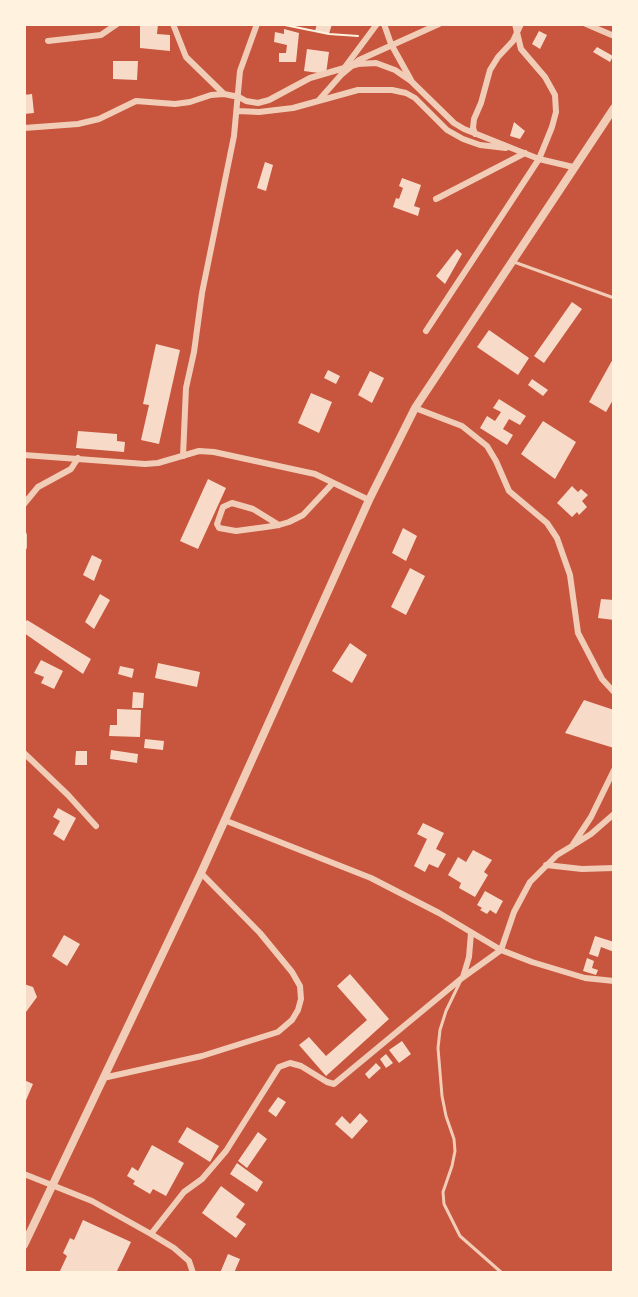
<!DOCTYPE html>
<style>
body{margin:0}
#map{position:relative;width:638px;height:1297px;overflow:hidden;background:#c8553d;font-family:"Alegreya Sans",sans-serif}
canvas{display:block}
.frame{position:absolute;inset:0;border:26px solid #fff3e0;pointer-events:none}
</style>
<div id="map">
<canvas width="638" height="1297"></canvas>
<div class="frame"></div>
</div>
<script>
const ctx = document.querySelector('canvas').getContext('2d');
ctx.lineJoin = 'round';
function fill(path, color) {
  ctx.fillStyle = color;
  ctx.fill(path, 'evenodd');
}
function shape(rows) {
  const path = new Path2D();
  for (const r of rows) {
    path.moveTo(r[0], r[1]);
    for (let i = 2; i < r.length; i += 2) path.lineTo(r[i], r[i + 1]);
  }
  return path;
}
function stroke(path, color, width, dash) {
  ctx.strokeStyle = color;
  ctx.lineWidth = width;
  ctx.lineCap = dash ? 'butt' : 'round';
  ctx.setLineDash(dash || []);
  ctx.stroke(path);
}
fill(shape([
 [140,24,158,24,157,34,170,35,170,51,140,48],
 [317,24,332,24,329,34,315,31],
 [284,29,299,33,296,62,279,62,279,53,286,53,287,45,274,42,275,32,284,34],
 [539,31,547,35,540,49,532,44],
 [597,47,613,56,610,62,593,52],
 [307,49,329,52,326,74,304,71],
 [113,61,138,61,137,80,113,79],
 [32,94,34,113,24,114,24,95],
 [514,122,525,131,520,139,510,136],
 [265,162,273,165,266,191,257,188],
 [402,178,421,185,414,206,420,208,418,216,393,207,396,198,399,199,403,188,399,186],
 [457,249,462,254,445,284,436,276],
 [572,302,582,309,544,363,534,356],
 [489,330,529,358,518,375,477,347],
 [156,344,180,350,159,444,141,440,149,405,143,404],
 [614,357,614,398,606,412,589,402],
 [328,370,340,376,336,384,324,378],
 [370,371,384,378,372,403,358,395],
 [532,379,548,390,543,396,528,385],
 [311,393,332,402,319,433,298,423],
 [499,399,526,416,520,425,509,419,503,429,513,435,507,445,480,428,487,416,495,421,501,412,493,408],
 [543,421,576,442,555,479,521,454],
 [78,431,117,434,117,441,125,442,124,452,76,448],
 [208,479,226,488,198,549,180,541],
 [572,486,578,492,581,489,588,495,582,501,587,507,579,515,577,512,572,517,557,503],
 [403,528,417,536,406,561,392,553],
 [92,555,102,560,94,581,83,575],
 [410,568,425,576,406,615,391,607],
 [100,594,110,600,94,629,85,622],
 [601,599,614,600,614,620,598,618],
 [27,620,91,659,83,674,24,633,24,624],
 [350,643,367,655,352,683,332,671],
 [41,660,63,671,54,689,41,683,44,677,34,673],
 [158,663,200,672,197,687,155,678],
 [120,666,134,669,132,678,118,674],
 [133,692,144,693,143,708,132,708],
 [584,700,614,710,614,748,565,733],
 [117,709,141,710,140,737,109,736,110,725,117,725],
 [145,739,164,741,163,750,144,748],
 [111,750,138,754,137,763,110,759],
 [76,751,87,751,87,765,75,765],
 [58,808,76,818,64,841,53,834,60,821,53,817],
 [423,823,444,833,436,849,446,854,438,868,429,864,425,872,414,866,427,839,417,834],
 [473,850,492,860,484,872,488,875,475,897,459,888,461,883,448,875,458,857,466,862],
 [485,891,503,901,496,914,490,910,487,914,480,910,482,908,477,905],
 [64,935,80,944,67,966,52,956],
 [595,936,614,942,614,952,601,947,598,957,589,954],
 [587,958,594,961,592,968,598,970,596,975,583,971],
 [350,974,389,1019,326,1076,299,1045,309,1037,326,1056,367,1020,337,986],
 [24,984,33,987,37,997,26,1012,25,1019],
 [402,1041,411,1054,399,1063,389,1050],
 [386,1054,393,1063,386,1068,380,1059],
 [376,1063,381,1068,369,1079,365,1074],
 [24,1080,33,1084,24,1105],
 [278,1097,286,1102,276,1117,268,1111],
 [360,1113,368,1121,352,1139,335,1124,342,1116,350,1124],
 [187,1127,219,1146,210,1162,178,1142],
 [258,1132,267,1139,247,1168,238,1161],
 [152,1145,184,1163,166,1196,153,1189,150,1194,133,1184,135,1181,127,1176,132,1167,138,1171],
 [237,1163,263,1182,257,1192,230,1174],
 [221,1186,245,1204,236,1217,246,1224,236,1238,202,1213],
 [83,1220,131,1242,116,1273,59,1273,67,1256,63,1253,70,1238,74,1240],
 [228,1254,240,1259,234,1273,220,1273]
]), '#f7dbc8');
stroke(shape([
 [280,24,329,34,358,36]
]), '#fff3e0', 2);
stroke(shape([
 [514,262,614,298],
 [460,982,446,1011,440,1030,438,1048,442,1096,446,1116,454,1139,455,1151,452,1166,443,1192,444,1204,460,1236,502,1273]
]), '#f1ccb7', 3);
stroke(shape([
 [173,24,186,57,224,94],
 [384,24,391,44,411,80],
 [586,24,614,36],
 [48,41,101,35,117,24],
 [345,67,377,24],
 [319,100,341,75,359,60,439,24],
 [238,111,259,112,293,108,358,90,392,90,406,93,415,98,447,130,463,139,480,145,506,148],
 [24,128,78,124,99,119,136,101,175,104,190,102,211,95,224,94,239,97,246,101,258,103,269,100,310,78,358,64,376,63,395,70,411,81,454,123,464,129,539,159,573,167],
 [475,134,473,128,474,119,481,103,490,70,498,57,513,41,521,24],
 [436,199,525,153],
 [426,331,539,159,552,127,556,112,555,95,545,77,521,49,515,24],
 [415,408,462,426,487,446,496,461,509,491,547,523,557,538,570,575,578,633,602,679,614,692],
 [24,455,145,464,158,463,199,451,214,452,315,474,369,500],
 [183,456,186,388,194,352,202,293,234,136,240,71,257,24],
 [24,504,38,487,71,469,78,458],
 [279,525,253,509,232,503,223,507,217,524,219,528,236,531,266,527,279,525,289,522,303,515,333,483],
 [24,535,24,547],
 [24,753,68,795,96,826],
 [224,820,371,878,439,913,501,950,532,962,585,978,614,981],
 [575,844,591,834,614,814],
 [546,865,582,869,614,868],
 [463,977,469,957,471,933],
 [103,1078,202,1056,278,1032,292,1020,298,1010,301,999,300,986,292,972,260,933,201,873],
 [24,1174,92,1201,151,1234,174,1248,189,1261,193,1273],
 [151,1234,184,1192,202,1179,226,1151,279,1067,290,1063,301,1066,327,1082,334,1084,462,978,501,950,514,912,530,882,557,855,572,846,591,817,614,770]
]), '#f1ccb7', 6);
stroke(shape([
 [24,1245,201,873,369,500,415,408,614,108]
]), '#f1ccb7', 8);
</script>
